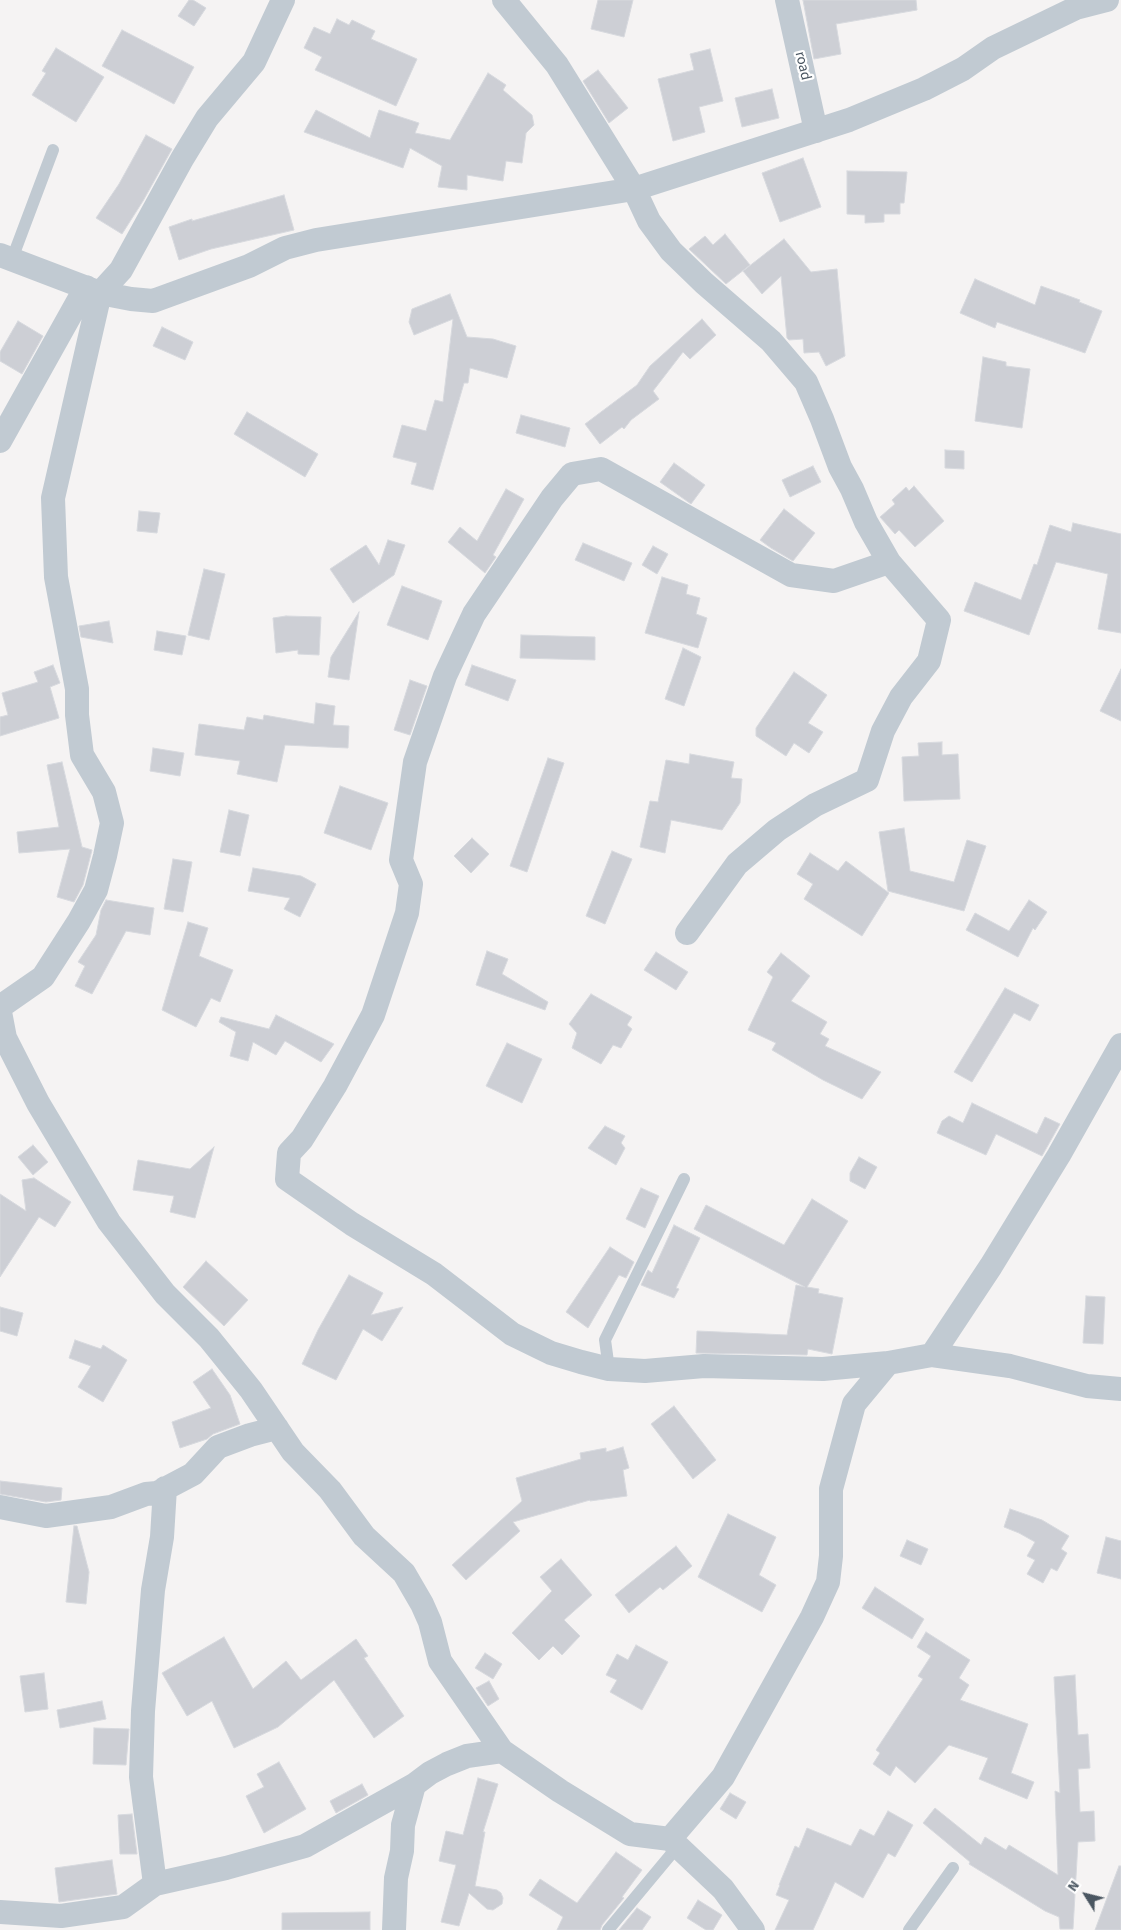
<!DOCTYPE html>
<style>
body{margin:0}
#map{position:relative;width:1121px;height:1930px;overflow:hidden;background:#f5f3f3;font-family:"Source Sans 3",sans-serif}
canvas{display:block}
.north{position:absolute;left:1061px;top:1870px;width:50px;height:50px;-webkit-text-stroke:4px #fff;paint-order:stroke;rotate:306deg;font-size:14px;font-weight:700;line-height:20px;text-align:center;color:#4a5661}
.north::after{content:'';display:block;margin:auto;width:18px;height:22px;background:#4a5661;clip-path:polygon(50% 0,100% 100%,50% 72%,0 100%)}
</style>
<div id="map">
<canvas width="1121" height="1930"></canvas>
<div class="north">N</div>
</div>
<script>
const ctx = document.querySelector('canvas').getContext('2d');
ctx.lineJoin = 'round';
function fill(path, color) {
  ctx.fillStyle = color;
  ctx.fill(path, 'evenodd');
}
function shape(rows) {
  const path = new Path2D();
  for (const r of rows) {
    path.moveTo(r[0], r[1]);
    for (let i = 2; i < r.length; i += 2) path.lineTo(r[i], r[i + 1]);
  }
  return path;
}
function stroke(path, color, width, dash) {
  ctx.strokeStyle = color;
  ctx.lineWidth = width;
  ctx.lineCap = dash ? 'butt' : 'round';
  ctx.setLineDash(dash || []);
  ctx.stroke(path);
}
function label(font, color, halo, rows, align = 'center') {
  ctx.font = font + ' "Source Sans 3",sans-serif';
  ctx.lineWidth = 4.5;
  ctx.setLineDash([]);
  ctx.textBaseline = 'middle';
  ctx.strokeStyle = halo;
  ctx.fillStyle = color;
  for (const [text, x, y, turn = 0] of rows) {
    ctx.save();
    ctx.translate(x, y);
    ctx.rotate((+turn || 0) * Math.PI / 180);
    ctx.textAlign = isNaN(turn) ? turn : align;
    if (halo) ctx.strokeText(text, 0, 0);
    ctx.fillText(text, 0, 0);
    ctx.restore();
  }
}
const building = shape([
 [189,0,193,0,206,8,194,26,178,16,189,0],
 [598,0,633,0,624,37,591,29,598,0],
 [803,0,916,0,917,10,836,24,841,54,814,59,803,0],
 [337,19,349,25,352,20,375,31,371,39,417,59,396,106,315,70,322,57,304,48,314,27,330,34,337,19],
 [122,30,194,67,174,104,102,66,122,30],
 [56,48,104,77,76,122,32,95,46,73,42,71,56,48],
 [710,49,723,101,699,107,705,132,673,141,658,79,694,70,690,54,710,49],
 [598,70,628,108,609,123,583,81,598,70],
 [488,73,506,85,503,90,532,115,534,125,526,133,522,163,506,161,503,181,467,175,467,190,438,187,442,166,410,148,403,168,304,132,316,110,370,138,379,110,419,123,415,133,450,140,488,73],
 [772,89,779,118,742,127,735,98,772,89],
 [146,135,172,149,143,201,122,234,96,218,119,184,146,135],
 [803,158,821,207,780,222,762,173,803,158],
 [847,171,907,172,904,203,900,203,900,214,884,214,884,222,865,223,865,215,847,214,847,171],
 [284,195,294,230,211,249,179,260,169,227,192,219,192,221,284,195],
 [725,234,750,265,726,284,689,249,705,236,713,245,725,234],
 [784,239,811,272,837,269,845,356,826,366,819,352,804,353,803,339,789,340,787,338,781,276,762,294,743,271,784,239],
 [975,279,1035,305,1041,286,1080,300,1079,302,1102,311,1085,353,997,322,995,328,960,313,975,279],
 [450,294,467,337,493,339,516,346,507,378,470,368,468,383,464,383,433,490,411,484,417,463,393,457,402,425,426,431,435,400,443,402,453,319,414,335,409,322,412,309,450,294],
 [702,319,716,335,690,359,683,352,653,391,659,399,631,420,624,429,622,427,600,444,585,424,637,385,650,366,702,319],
 [18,321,43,336,22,374,0,361,0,352,18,321],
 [162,327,193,342,185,360,153,346,162,327],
 [983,357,1006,362,1006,366,1030,369,1022,428,975,421,983,357],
 [247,412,318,454,305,477,234,434,247,412],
 [521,415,570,428,565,447,516,433,521,415],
 [945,450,964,451,964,469,945,468,945,450],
 [674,463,705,485,691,504,660,482,674,463],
 [813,466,821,482,790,497,782,480,813,466],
 [914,486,944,521,915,547,899,530,895,534,880,517,895,504,892,500,906,487,909,491,914,486],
 [506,489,524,499,493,555,496,557,485,573,448,542,460,527,477,541,506,489],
 [784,509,815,533,793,561,771,548,760,540,784,509],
 [139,511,160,513,157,533,137,531,139,511],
 [1073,523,1121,534,1121,633,1098,629,1108,574,1056,562,1029,635,964,611,975,582,1021,600,1034,564,1037,565,1050,525,1071,532,1073,523],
 [388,540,405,545,394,575,353,603,330,569,366,545,379,565,388,540],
 [583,543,632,563,624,581,575,560,583,543],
 [653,546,668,554,657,574,642,565,653,546],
 [204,569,225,574,209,640,188,635,204,569],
 [662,577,688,585,686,594,700,598,696,614,707,618,698,648,645,633,662,577],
 [402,586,442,601,428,640,387,625,402,586],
 [359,612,349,680,328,677,331,657,359,612],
 [286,616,321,617,319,655,298,654,298,650,276,653,273,618,286,616],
 [109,621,113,643,81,637,79,626,109,621],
 [157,631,186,636,182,655,154,650,157,631],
 [521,635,595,637,595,660,520,658,521,635],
 [683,648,701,657,684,706,665,699,683,648],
 [53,665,60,683,50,687,59,718,0,736,0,717,8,715,2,693,38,682,34,672,53,665],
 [472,665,516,680,508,701,465,685,472,665],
 [1121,669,1121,721,1100,711,1121,669],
 [794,672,827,695,808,723,823,732,809,753,794,743,786,756,756,736,756,728,794,672],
 [410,680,427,686,410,735,394,730,410,680],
 [316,703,335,706,333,725,349,726,348,748,285,745,277,782,237,774,240,761,195,755,199,724,244,730,247,717,263,720,264,715,314,724,316,703],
 [942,742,942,755,958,754,960,799,904,801,902,757,919,756,918,743,942,742],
 [153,748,184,753,180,776,150,771,153,748],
 [690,754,734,762,731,778,742,779,740,803,722,830,671,820,665,853,640,847,650,801,658,802,666,760,689,764,690,754],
 [548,758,564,763,527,872,510,866,548,758],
 [62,762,82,847,92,850,83,885,74,902,57,897,70,849,19,853,17,832,59,827,47,765,62,762],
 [340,786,388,803,371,850,324,833,340,786],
 [229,810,249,815,240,856,220,852,229,810],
 [904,828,910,871,954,882,967,840,986,846,964,911,888,891,879,832,904,828],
 [472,838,489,854,471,873,454,856,472,838],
 [612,851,632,859,605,924,586,916,612,851],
 [810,853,838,871,846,861,889,893,862,936,804,899,813,884,797,874,810,853],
 [173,859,192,862,183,912,164,909,173,859],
 [253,868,301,876,316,884,300,917,284,909,290,898,248,891,253,868],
 [106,900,154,908,150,935,126,931,92,994,75,986,85,966,78,962,96,935,101,910,106,900],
 [1029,900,1047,912,1035,930,1033,928,1018,957,966,930,975,913,1009,931,1029,900],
 [188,922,208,928,199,956,233,970,220,1002,211,998,196,1027,162,1010,188,922],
 [487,951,508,959,502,974,548,1002,545,1010,476,985,487,951],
 [656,952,688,972,676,990,644,970,656,952],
 [781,953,810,976,791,1001,827,1022,820,1034,829,1039,825,1046,881,1072,862,1099,823,1080,772,1050,776,1043,748,1030,773,977,767,972,781,953],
 [1005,988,1039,1005,1030,1021,1014,1013,972,1082,954,1072,1005,988],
 [591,994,632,1017,627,1025,632,1029,621,1048,613,1045,601,1064,572,1048,577,1033,569,1024,591,994],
 [276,1015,334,1044,321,1062,285,1041,276,1055,253,1042,248,1061,230,1056,236,1032,219,1022,221,1017,269,1029,276,1015],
 [507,1043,542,1059,522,1103,486,1086,507,1043],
 [972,1103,1037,1134,1045,1117,1060,1124,1042,1156,996,1134,986,1155,937,1133,942,1121,949,1116,963,1123,972,1103],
 [605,1126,625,1136,621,1143,625,1148,616,1165,588,1148,605,1126],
 [33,1145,48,1162,33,1175,18,1157,33,1145],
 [214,1147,195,1218,170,1212,174,1196,133,1190,138,1160,190,1169,214,1147],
 [859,1157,877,1167,865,1189,850,1181,850,1173,859,1157],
 [34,1178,71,1202,55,1227,39,1217,0,1277,0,1194,26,1211,22,1180,34,1178],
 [641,1188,659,1196,645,1228,626,1219,641,1188],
 [812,1199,848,1221,807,1287,819,1289,818,1293,843,1298,832,1354,808,1349,807,1355,696,1353,697,1331,787,1335,796,1285,805,1287,694,1229,706,1205,784,1245,812,1199],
 [674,1225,700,1238,676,1288,679,1289,674,1298,641,1285,648,1270,652,1273,674,1225],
 [610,1247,634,1262,626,1278,619,1275,588,1328,566,1312,610,1247],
 [206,1261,248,1300,224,1326,183,1287,206,1261],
 [349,1275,383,1293,371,1315,403,1307,382,1341,363,1329,336,1380,302,1364,318,1330,349,1275],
 [1086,1296,1105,1297,1103,1344,1083,1343,1086,1296],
 [0,1307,23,1313,17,1336,0,1331,0,1307],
 [75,1340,101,1349,103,1345,127,1360,103,1402,78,1387,91,1366,69,1358,75,1340],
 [212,1369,230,1395,240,1424,213,1434,207,1439,180,1448,172,1422,211,1408,193,1382,212,1369],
 [674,1406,716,1460,693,1479,651,1424,674,1406],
 [623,1447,629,1468,623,1470,627,1496,590,1501,590,1500,513,1522,520,1531,466,1580,452,1565,522,1501,516,1478,581,1459,580,1453,606,1448,606,1452,623,1447],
 [0,1481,62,1488,61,1500,46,1502,0,1494,0,1481],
 [1010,1509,1042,1520,1069,1536,1061,1549,1067,1553,1057,1571,1051,1568,1043,1583,1027,1574,1035,1560,1027,1556,1035,1542,1019,1533,1004,1527,1010,1509],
 [728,1514,776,1537,759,1575,776,1585,762,1612,698,1577,728,1514],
 [74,1526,77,1526,89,1572,86,1604,66,1602,74,1526],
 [1106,1537,1121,1541,1121,1579,1097,1573,1106,1537],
 [907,1540,928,1549,921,1565,900,1556,907,1540],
 [676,1546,692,1566,663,1590,660,1587,629,1613,615,1595,676,1546],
 [561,1559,592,1595,564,1620,580,1636,562,1655,553,1646,539,1660,512,1633,552,1591,540,1577,561,1559],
 [875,1587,924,1619,912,1639,862,1608,875,1587],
 [926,1632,970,1660,959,1678,969,1685,960,1700,1028,1724,1011,1773,1034,1782,1027,1799,979,1779,988,1758,949,1745,915,1783,896,1766,890,1776,873,1764,880,1753,876,1750,923,1679,918,1676,931,1656,917,1647,926,1632],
 [224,1637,253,1689,286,1661,301,1680,356,1639,368,1656,364,1658,404,1716,374,1738,334,1680,278,1727,234,1748,212,1701,187,1716,162,1673,224,1637],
 [636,1645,668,1662,642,1710,610,1692,617,1680,606,1675,617,1654,628,1660,636,1645],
 [485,1653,502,1664,493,1679,475,1668,485,1653],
 [44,1673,48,1709,25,1712,20,1676,44,1673],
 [1075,1675,1078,1735,1088,1734,1090,1768,1078,1769,1080,1812,1094,1811,1095,1841,1078,1842,1073,1929,1060,1929,1059,1917,1045,1911,969,1864,970,1862,923,1823,935,1808,981,1845,985,1837,1006,1850,1009,1845,1058,1875,1055,1791,1060,1793,1054,1677,1075,1675],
 [489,1681,499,1699,488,1706,476,1688,489,1681],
 [102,1701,106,1719,60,1728,57,1710,102,1701],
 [94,1728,129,1729,126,1765,93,1764,94,1728],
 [279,1762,306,1809,264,1833,246,1796,264,1787,257,1774,279,1762],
 [478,1778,498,1784,483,1832,485,1832,475,1886,497,1890,501,1893,503,1898,502,1904,493,1910,487,1909,469,1893,459,1926,441,1922,456,1865,439,1861,446,1831,463,1835,478,1778],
 [362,1784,368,1795,336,1813,330,1801,362,1784],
 [730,1793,746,1802,736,1819,720,1809,730,1793],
 [888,1811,913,1825,895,1857,888,1853,863,1898,835,1882,813,1930,775,1930,789,1900,776,1895,780,1885,779,1885,795,1846,799,1848,807,1828,851,1846,860,1829,874,1836,888,1811],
 [132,1814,137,1854,120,1854,118,1815,132,1814],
 [616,1852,642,1870,622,1897,624,1898,602,1925,600,1930,557,1930,563,1917,529,1895,540,1879,577,1903,616,1852],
 [112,1860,117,1894,59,1902,55,1868,112,1860],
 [1119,1866,1121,1866,1121,1930,1095,1930,1119,1866],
 [698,1900,722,1915,713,1930,706,1930,687,1918,698,1900],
 [637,1908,651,1917,642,1930,619,1930,637,1908],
 [370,1912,370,1930,282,1930,282,1913,370,1912]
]);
fill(building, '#cdcfd5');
stroke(building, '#d7d9de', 1);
stroke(shape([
 [12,259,53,150],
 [609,1369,605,1340,684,1179],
 [608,1930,678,1846],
 [909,1930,953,1868]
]), '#c1cad2', 12);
stroke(shape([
 [504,0,557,65,634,189,649,221,671,251,704,283,771,341,806,382,822,419,840,467,852,489,866,522,889,562,939,620,929,661,901,697,883,731,867,780,815,805,777,830,737,864,687,933],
 [787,0,816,131],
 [0,255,100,293,131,299,153,301,249,266,285,248,316,240,634,189,849,120,924,89,963,69,993,48,1076,8,1107,0],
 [0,441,86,287],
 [889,562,834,581,791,575,601,469,572,474,552,498,474,614,445,676,415,762,401,860,411,884,407,913,373,1015,335,1086,302,1139,289,1153,287,1179,352,1224,434,1274,512,1334,551,1353,581,1362,609,1369,645,1371,704,1366,823,1369,888,1363,932,1355,1010,1366,1087,1386,1121,1389],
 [0,1007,43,977,79,921,96,890,105,856,112,823,104,792,82,755,77,715,77,689,56,577,53,498,100,293,121,270,182,159,207,118,254,62,283,0],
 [0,1012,5,1038,38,1103,109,1222,165,1294,209,1338,251,1390,293,1452,330,1490,364,1536,404,1573,422,1604,430,1622,440,1661,502,1751,560,1791,630,1834,670,1839,723,1889,753,1930],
 [932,1355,991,1266,1059,1155,1121,1045],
 [0,1507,46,1516,111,1507,146,1494,157,1493,193,1474,218,1447,250,1435,277,1428],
 [670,1839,723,1777,812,1617,828,1582,831,1556,831,1489,854,1404,888,1363],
 [155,1884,141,1777,143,1711,153,1590,162,1537,165,1488],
 [0,1912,61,1916,123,1907,155,1884,226,1868,305,1846,414,1785],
 [394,1930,396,1878,402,1851,403,1825,414,1785,430,1773,447,1764,467,1756,502,1751]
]), '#c1cad2', 24);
label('15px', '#4a5661', '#fff', [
 ["road",802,66,77]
]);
</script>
